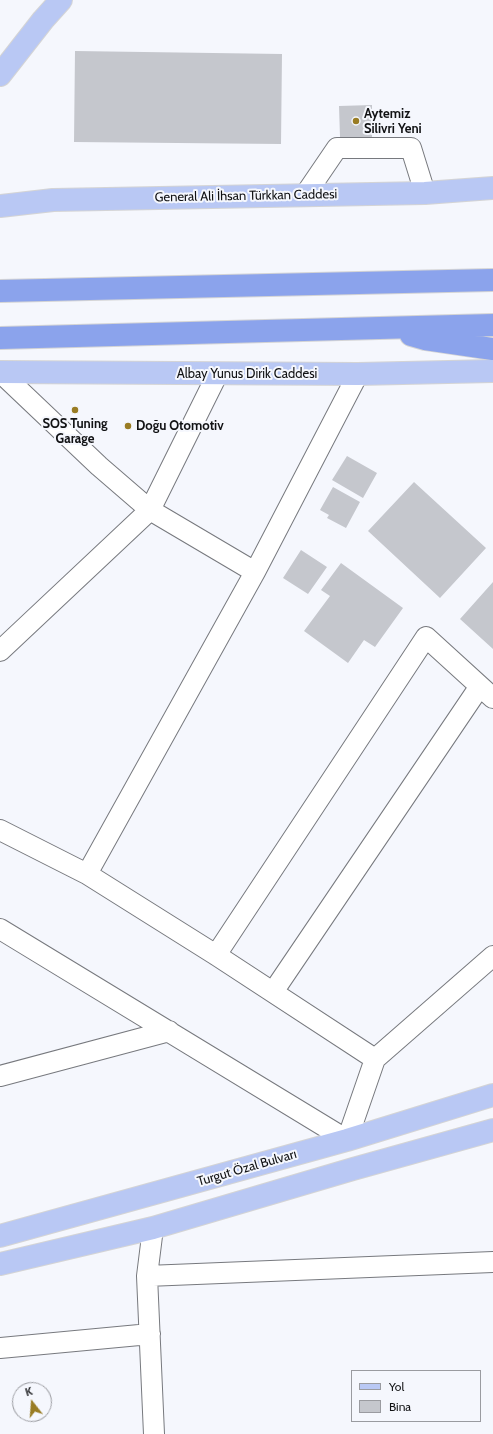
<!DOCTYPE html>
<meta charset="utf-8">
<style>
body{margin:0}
#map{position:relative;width:493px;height:1434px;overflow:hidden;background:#f5f7fd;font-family:Cabin,sans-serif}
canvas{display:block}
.legend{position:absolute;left:351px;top:1370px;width:130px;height:52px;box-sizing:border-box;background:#f5f7fd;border:1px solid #9a9ba0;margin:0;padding:5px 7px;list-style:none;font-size:12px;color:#111214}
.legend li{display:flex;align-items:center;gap:8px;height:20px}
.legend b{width:20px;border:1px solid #9a9ba0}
.north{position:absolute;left:12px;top:1382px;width:40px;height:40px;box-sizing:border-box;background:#f5f7fd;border:1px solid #9a9ba0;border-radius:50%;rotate:343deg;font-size:11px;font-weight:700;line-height:16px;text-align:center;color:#111214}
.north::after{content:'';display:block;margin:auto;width:14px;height:18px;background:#997c24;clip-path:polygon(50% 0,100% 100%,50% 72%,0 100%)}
</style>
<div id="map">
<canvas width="493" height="1434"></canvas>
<ul class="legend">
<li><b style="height:5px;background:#b9c8f4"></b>Yol</li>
<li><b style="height:11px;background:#c5c7cd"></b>Bina</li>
</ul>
<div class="north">K</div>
</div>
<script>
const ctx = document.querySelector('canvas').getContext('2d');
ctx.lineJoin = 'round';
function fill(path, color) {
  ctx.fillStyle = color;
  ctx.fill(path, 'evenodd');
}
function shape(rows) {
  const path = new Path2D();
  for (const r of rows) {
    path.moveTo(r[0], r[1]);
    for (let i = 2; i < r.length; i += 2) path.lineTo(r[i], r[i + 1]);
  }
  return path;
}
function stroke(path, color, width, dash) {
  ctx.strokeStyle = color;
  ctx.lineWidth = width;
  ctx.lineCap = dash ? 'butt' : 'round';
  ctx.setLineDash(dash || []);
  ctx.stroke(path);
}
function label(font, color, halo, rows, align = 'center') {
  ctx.font = font + ' Cabin,sans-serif';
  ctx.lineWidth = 4;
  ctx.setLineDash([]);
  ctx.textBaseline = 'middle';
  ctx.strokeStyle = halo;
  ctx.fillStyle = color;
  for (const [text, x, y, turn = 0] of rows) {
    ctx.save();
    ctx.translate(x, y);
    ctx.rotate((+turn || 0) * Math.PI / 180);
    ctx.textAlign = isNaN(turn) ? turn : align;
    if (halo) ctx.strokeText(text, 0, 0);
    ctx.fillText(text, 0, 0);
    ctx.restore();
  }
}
fill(shape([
 [75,51,282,54,281,144,74,142],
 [372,105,372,137,340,137,339,106],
 [347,456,377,473,363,498,332,480],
 [414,482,486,548,440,598,368,531],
 [333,487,360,502,346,528,327,518,329,515,320,510],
 [301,550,327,567,308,594,283,578],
 [341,563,403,608,375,647,364,640,348,663,304,631,330,596,321,590],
 [493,582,493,649,460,619]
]), '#c5c7cd');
const minor = shape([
 [305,195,337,148,411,148,425,193],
 [0,372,99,466,150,510,255,572],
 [0,651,150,510,218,373],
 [0,830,87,874,216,955,375,1059],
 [87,874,255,572,358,374],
 [0,929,347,1140,375,1059,493,956],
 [216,955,426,637,493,698],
 [273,992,480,686],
 [0,1076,169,1031],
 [153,1228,147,1276,154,1434],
 [147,1276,493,1262],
 [0,1348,150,1334]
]);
const major = shape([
 [0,75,43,20,61,0],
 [0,206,53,200,425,193,493,188],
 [0,372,358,374,493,371],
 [0,1236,347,1140,493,1095],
 [0,1264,153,1228,353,1169,493,1130]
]);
const highway = shape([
 [0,291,493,280],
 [411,335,425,339,493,349],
 [0,338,493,325]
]);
stroke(minor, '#77797e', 22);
stroke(major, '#d4d4d5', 24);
stroke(highway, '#d4d4d5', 24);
stroke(minor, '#fff', 20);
stroke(major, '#b9c8f4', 22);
stroke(highway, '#8ba3ec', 22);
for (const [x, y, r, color] of [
 [356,121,4,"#997c24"],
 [75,410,4,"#997c24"],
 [128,426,4,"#997c24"]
]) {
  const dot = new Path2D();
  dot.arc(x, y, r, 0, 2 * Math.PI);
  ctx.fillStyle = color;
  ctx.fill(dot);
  stroke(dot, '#f5f7fd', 1.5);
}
label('bold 13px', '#111214', '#f5f7fd', [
 ["Aytemiz",364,114],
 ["Silivri Yeni",364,129],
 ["SOS Tuning",75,424,"center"],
 ["Garage",75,439,"center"],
 ["Doğu Otomotiv",136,426]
], 'left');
label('13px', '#111214', '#f5f7fd', [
 ["General Ali İhsan Türkkan Caddesi",246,196,-1],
 ["Albay Yunus Dirik Caddesi",247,374],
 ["Turgut Özal Bulvarı",247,1168,-16]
]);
</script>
